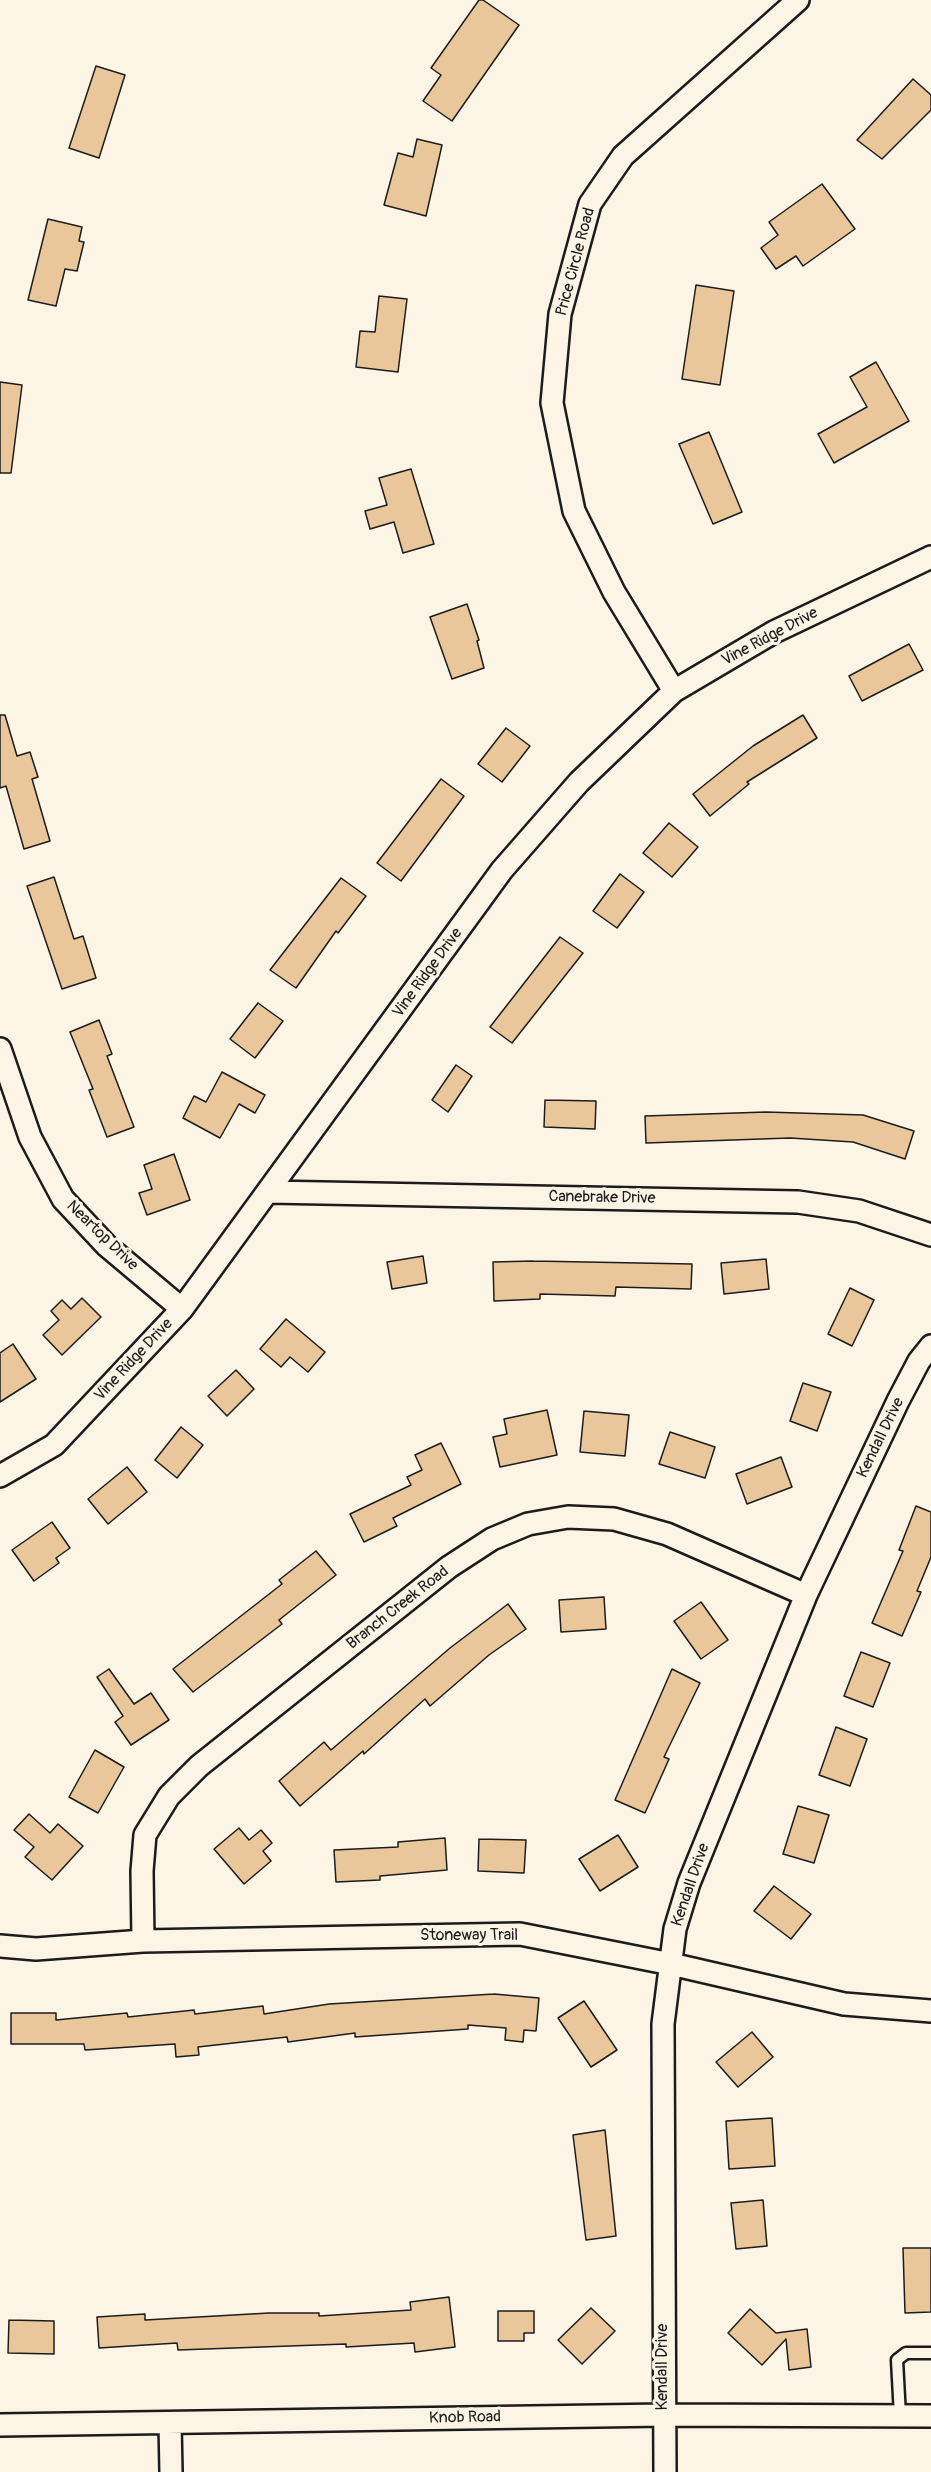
<!DOCTYPE html>
<style>
body{margin:0}
canvas{display:block;background:#fcf5e5}
</style>
<canvas width="931" height="2472"></canvas>
<script>
const ctx = document.querySelector('canvas').getContext('2d');
ctx.lineJoin = 'round';
function fill(path, color) {
  ctx.fillStyle = color;
  ctx.fill(path, 'evenodd');
}
function shape(rows) {
  const path = new Path2D();
  for (const r of rows) {
    path.moveTo(r[0], r[1]);
    for (let i = 2; i < r.length; i += 2) path.lineTo(r[i], r[i + 1]);
  }
  return path;
}
function stroke(path, color, width, dash) {
  ctx.strokeStyle = color;
  ctx.lineWidth = width;
  ctx.lineCap = dash ? 'butt' : 'round';
  ctx.setLineDash(dash || []);
  ctx.stroke(path);
}
function label(font, color, halo, rows, align = 'center') {
  ctx.font = font + ' Pangolin,sans-serif';
  ctx.lineWidth = 6;
  ctx.setLineDash([]);
  ctx.textBaseline = 'middle';
  ctx.strokeStyle = halo;
  ctx.fillStyle = color;
  for (const [text, x, y, turn = 0] of rows) {
    ctx.save();
    ctx.translate(x, y);
    ctx.rotate((+turn || 0) * Math.PI / 180);
    ctx.textAlign = isNaN(turn) ? turn : align;
    if (halo) ctx.strokeText(text, 0, 0);
    ctx.fillText(text, 0, 0);
    ctx.restore();
  }
}
const building = shape([
 [479,0,483,0,519,25,452,121,423,101,441,75,431,68,479,0],
 [96,66,125,75,99,158,69,148,96,66],
 [913,79,931,95,931,110,882,159,857,140,913,79],
 [417,139,442,145,426,216,384,205,398,153,413,157,417,139],
 [822,184,855,229,803,266,796,256,776,269,761,248,778,235,769,222,822,184],
 [48,219,82,227,79,241,84,242,77,271,65,269,56,306,28,300,48,219],
 [696,285,734,291,720,385,682,379,696,285],
 [379,296,407,299,398,372,356,367,360,331,375,332,379,296],
 [876,362,909,421,834,463,818,434,867,407,850,377,876,362],
 [0,382,22,385,11,473,0,473,0,382],
 [709,432,742,512,713,524,679,444,709,432],
 [411,469,434,544,403,553,394,522,370,529,365,511,387,505,379,478,411,469],
 [467,604,479,640,477,641,484,668,452,679,430,617,467,604],
 [909,644,923,670,862,701,849,676,909,644],
 [0,715,5,715,17,756,30,752,38,777,32,779,50,841,24,849,6,786,0,788,0,715],
 [803,715,817,738,747,782,749,784,710,816,693,794,753,746,803,715],
 [506,728,530,746,502,782,478,764,506,728],
 [441,779,464,796,401,881,377,863,441,779],
 [669,823,698,847,672,877,643,853,669,823],
 [620,874,644,892,617,928,593,911,620,874],
 [54,877,74,939,83,936,96,978,62,989,27,886,54,877],
 [341,878,366,896,338,933,336,931,296,988,270,970,341,878],
 [560,937,583,953,512,1043,490,1027,560,937],
 [258,1003,283,1021,255,1058,230,1039,258,1003],
 [99,1020,112,1054,107,1056,134,1127,107,1137,89,1090,93,1089,70,1032,99,1020],
 [456,1065,472,1076,448,1112,432,1100,456,1065],
 [222,1072,265,1095,255,1113,239,1104,220,1138,183,1118,194,1096,206,1102,222,1072],
 [545,1100,596,1101,595,1129,544,1127,545,1100],
 [766,1112,863,1115,914,1131,905,1159,853,1142,790,1138,646,1143,645,1116,766,1112],
 [174,1154,190,1200,147,1215,139,1193,152,1189,144,1165,174,1154],
 [423,1256,427,1283,392,1289,387,1262,423,1256],
 [766,1259,769,1289,724,1294,721,1263,766,1259],
 [533,1261,692,1264,691,1289,616,1287,615,1296,540,1294,540,1299,494,1301,493,1262,533,1261],
 [850,1288,874,1300,852,1346,828,1334,850,1288],
 [82,1298,101,1317,62,1355,43,1335,59,1320,51,1311,62,1300,71,1309,82,1298],
 [286,1319,325,1352,308,1372,290,1357,281,1367,260,1349,286,1319],
 [13,1344,36,1379,0,1402,0,1353,13,1344],
 [236,1370,254,1389,227,1416,208,1396,236,1370],
 [803,1383,831,1392,817,1431,790,1421,803,1383],
 [547,1410,557,1455,500,1467,493,1437,507,1434,504,1419,547,1410],
 [584,1411,629,1415,625,1456,580,1452,584,1411],
 [181,1427,203,1445,177,1478,155,1460,181,1427],
 [670,1432,715,1447,705,1478,659,1464,670,1432],
 [441,1443,461,1484,393,1518,397,1526,364,1542,350,1514,411,1485,407,1477,422,1470,415,1455,441,1443],
 [781,1457,792,1487,747,1504,736,1474,781,1457],
 [127,1467,147,1492,108,1524,88,1499,127,1467],
 [916,1506,931,1512,931,1557,917,1591,921,1592,902,1636,872,1623,903,1551,899,1550,916,1506],
 [52,1522,70,1548,56,1558,59,1563,34,1581,12,1550,52,1522],
 [316,1551,336,1575,279,1620,282,1624,193,1692,173,1669,282,1584,279,1580,316,1551],
 [604,1597,606,1629,561,1632,559,1600,604,1597],
 [701,1602,728,1640,701,1659,674,1621,701,1602],
 [508,1604,526,1629,489,1655,430,1706,425,1699,364,1754,363,1751,300,1806,279,1781,324,1742,331,1750,450,1648,508,1604],
 [861,1652,890,1663,873,1707,844,1696,861,1652],
 [109,1669,134,1704,151,1693,169,1720,131,1745,115,1722,123,1716,97,1677,109,1669],
 [672,1669,700,1683,664,1757,669,1759,645,1813,615,1800,672,1669],
 [836,1727,867,1739,850,1786,819,1775,836,1727],
 [95,1750,124,1767,98,1813,69,1797,95,1750],
 [798,1806,829,1815,814,1863,783,1854,798,1806],
 [29,1814,50,1833,58,1824,83,1846,52,1880,25,1857,34,1847,14,1830,29,1814],
 [239,1828,249,1840,261,1830,272,1843,263,1851,271,1861,244,1884,214,1849,239,1828],
 [618,1835,638,1867,600,1891,579,1859,618,1835],
 [445,1838,447,1870,380,1876,380,1880,336,1882,334,1850,398,1847,398,1842,445,1838],
 [479,1839,526,1840,524,1873,478,1871,479,1839],
 [774,1886,811,1914,791,1939,754,1911,774,1886],
 [494,1994,539,1998,536,2031,524,2030,523,2042,505,2040,506,2028,468,2025,468,2029,355,2037,355,2033,288,2042,287,2037,198,2047,199,2055,176,2057,175,2044,85,2050,84,2044,11,2044,11,2013,56,2013,56,2020,127,2013,128,2017,194,2010,195,2014,263,2006,264,2014,329,2004,494,1994],
 [584,2001,617,2050,591,2067,558,2018,584,2001],
 [752,2032,773,2057,738,2087,716,2062,752,2032],
 [772,2118,775,2166,729,2169,726,2121,772,2118],
 [605,2130,616,2236,586,2240,573,2135,605,2130],
 [763,2200,767,2246,736,2249,731,2203,763,2200],
 [903,2248,931,2248,931,2312,905,2313,903,2248],
 [449,2297,455,2347,415,2352,414,2343,346,2347,346,2344,178,2350,177,2343,99,2348,97,2317,145,2314,145,2320,269,2313,319,2313,319,2316,411,2310,410,2302,449,2297],
 [591,2308,615,2331,582,2364,558,2340,591,2308],
 [750,2309,776,2333,807,2329,811,2367,789,2370,786,2339,762,2365,728,2333,750,2309],
 [498,2311,534,2311,534,2333,524,2333,524,2341,498,2341,498,2311],
 [9,2320,54,2321,54,2354,8,2353,9,2320]
]);
fill(building, '#eac79b');
stroke(building, '#1c1c1c', 1.5);
const lane = shape([
 [900,2416,897,2360,906,2353,931,2353]
]);
const street = shape([
 [674,691,614,592,574,511,552,403,560,314,590,204,623,156,798,0],
 [0,1049,30,1137,63,1199,107,1246,182,1309],
 [269,1192,798,1202,859,1211,931,1235],
 [0,1476,54,1445,182,1309,502,870,579,782,674,691,774,632,931,557],
 [143,1941,142,1871,145,1835,169,1796,199,1766,449,1567,492,1539,528,1524,568,1517,614,1519,667,1534,806,1595],
 [0,1946,36,1949,143,1941,520,1934,671,1964,844,2004,931,2011],
 [170,2423,171,2472],
 [0,2425,664,2415,931,2416],
 [665,2472,663,2024,675,1929,689,1883,806,1595,898,1401,919,1361,931,1346]
]);
stroke(lane, '#1c1c1c', 15);
stroke(street, '#1c1c1c', 26);
stroke(lane, '#fcf5e5', 10);
stroke(street, '#fcf5e5', 21);
label('16px', '#1c1c1c', '#fcf5e5', [
 ["Price Circle Road",576,262,-75],
 ["Vine Ridge Drive",770,637,-28],
 ["Vine Ridge Drive",428,973,-54],
 ["Canebrake Drive",602,1198,1],
 ["Neartop Drive",102,1236,44],
 ["Vine Ridge Drive",134,1360,-47],
 ["Kendall Drive",881,1438,-64],
 ["Branch Creek Road",398,1608,-38],
 ["Kendall Drive",691,1885,-71],
 ["Stoneway Trail",469,1936],
 ["Kendall Drive",663,2367,-90],
 ["Knob Road",465,2418,-1]
]);
</script>
